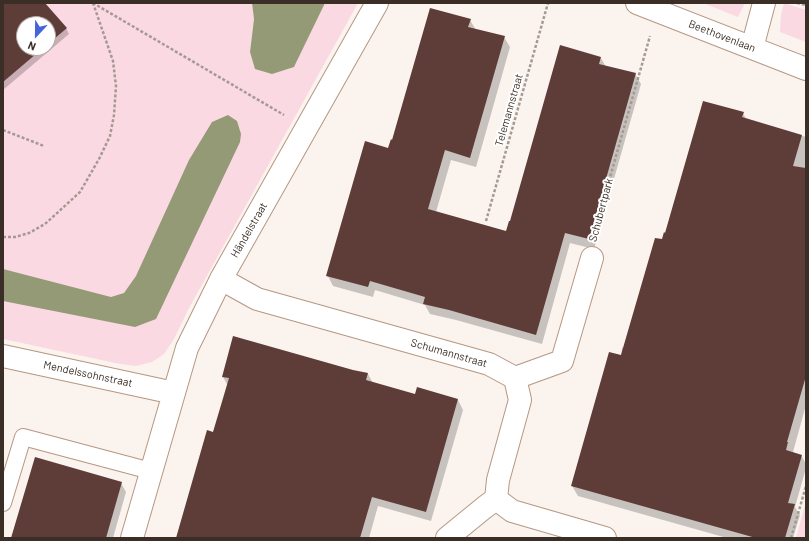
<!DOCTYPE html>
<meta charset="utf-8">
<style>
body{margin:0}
#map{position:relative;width:809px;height:541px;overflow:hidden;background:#faf3ee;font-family:Barlow,sans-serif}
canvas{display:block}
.frame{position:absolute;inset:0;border:4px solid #3b2e26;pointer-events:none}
.north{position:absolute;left:16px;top:16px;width:40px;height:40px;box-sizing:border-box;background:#fff;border:1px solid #b1aba8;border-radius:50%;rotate:202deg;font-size:11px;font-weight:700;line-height:16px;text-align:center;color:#3b2e26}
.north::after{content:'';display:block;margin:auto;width:14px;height:18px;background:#4464d7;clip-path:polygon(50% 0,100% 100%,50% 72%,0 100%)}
</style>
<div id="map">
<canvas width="809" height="541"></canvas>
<div class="frame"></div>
<div class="north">N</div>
</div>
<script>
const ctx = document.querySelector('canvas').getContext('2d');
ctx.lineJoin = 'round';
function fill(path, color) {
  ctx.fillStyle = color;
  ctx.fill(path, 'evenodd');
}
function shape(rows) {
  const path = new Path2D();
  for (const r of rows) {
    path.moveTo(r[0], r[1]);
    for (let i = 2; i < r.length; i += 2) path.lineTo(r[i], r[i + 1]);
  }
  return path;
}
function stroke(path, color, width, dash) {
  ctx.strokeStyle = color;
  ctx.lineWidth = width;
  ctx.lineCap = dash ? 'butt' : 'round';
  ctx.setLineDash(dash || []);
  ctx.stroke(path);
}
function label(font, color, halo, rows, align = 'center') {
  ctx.font = font + ' Barlow,sans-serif';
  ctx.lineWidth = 4;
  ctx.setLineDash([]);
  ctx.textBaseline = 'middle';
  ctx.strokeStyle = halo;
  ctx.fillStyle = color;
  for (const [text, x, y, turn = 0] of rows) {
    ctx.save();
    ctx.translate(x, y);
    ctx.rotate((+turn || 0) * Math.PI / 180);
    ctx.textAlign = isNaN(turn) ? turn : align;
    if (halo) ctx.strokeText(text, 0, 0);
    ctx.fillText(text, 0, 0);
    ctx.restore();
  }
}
fill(shape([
 [3,3,252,3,254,19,250,52,294,67,325,3,358,3,188,310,174,339,164,354,152,362,136,366,120,364,3,339],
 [24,24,48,24,48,48,24,48],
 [703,3,745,3,738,17],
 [784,3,806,10,806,42,780,32,781,15],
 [806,501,806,538,796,538]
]), '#fbd9e3');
fill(shape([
 [252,3,325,3,294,67,272,74,255,69,250,52,254,19],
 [228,115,237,121,241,134,240,142,156,319,135,327,3,301,3,269,111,297,124,293,136,276,189,160,212,122]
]), '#949a75');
fill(shape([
 [26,3,44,3,66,28,69,34,3,90,3,23],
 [24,24,48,24,48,48,24,48],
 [470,20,476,30,504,37,510,47,476,167,451,160,436,212,506,232,510,222,601,58,606,67,635,74,641,84,594,249,570,243,542,344,456,320,430,314,425,305,375,290,373,297,333,286,328,276,393,141],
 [743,113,746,119,806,137,806,405,793,452,794,453,801,455,806,464,806,468,795,507,800,515,793,538,727,538,578,496,572,486,621,356,663,241],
 [368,374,373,383,415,396,458,400,463,410,431,521,378,506,369,538,177,538,213,433,228,386,223,377],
 [121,483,126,492,113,538,12,538]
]), '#0003');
fill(shape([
 [3,3,45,3,67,28,48,44,48,24,24,24,24,48,43,48,3,82],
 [430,8,471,19,468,27,505,36,470,158,445,150,428,209,506,231,509,221,510,221,560,45,601,57,599,64,636,73,589,239,565,233,536,335,449,310,423,304,425,297,370,281,368,287,326,276,365,141,388,148,391,139,392,140],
 [703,101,744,112,742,117,802,135,793,166,806,168,806,376,787,442,788,442,786,450,802,455,788,503,795,504,785,538,756,538,571,486,609,352,621,355,623,347,623,348,655,238,662,239,664,232,665,233],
 [233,336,353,370,368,373,366,380,415,394,417,387,458,399,426,512,372,497,360,538,176,538,207,430,213,432,229,378,222,377],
 [35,457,122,482,106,538,11,538]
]), '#5e3c38');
const lane = shape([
 [3,503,23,437,151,471]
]);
const street = shape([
 [637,3,806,69],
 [752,48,764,3],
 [221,279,257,299,489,364,515,378,520,400,498,480,496,499],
 [3,356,174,393],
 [515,378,562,361,592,258],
 [496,499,512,511,605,538],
 [132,538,187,348,221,279,377,3],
 [447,538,485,507,496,499]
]);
stroke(lane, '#b69782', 18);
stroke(street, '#b69782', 24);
stroke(shape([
 [93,3,284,115],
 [797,3,806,5],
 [3,130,44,146],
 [486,221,548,3],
 [594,234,650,36],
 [3,237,15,237,29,233,45,224,56,214,80,192,99,159,110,136,114,115,116,86,113,61,93,3],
 [791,538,806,486]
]), '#a49a93', 2.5, [3, 2]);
stroke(lane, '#fff', 16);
stroke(street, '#fff', 22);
label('11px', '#3b2e26', '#fff', [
 ["Beethovenlaan",722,36,21],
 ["Telemannstraat",509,110,-74],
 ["Schubertpark",601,210,-75],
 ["Händelstraat",249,230,-60],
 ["Schumannstraat",449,353,16],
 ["Mendelssohnstraat",88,374,12]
]);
</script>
